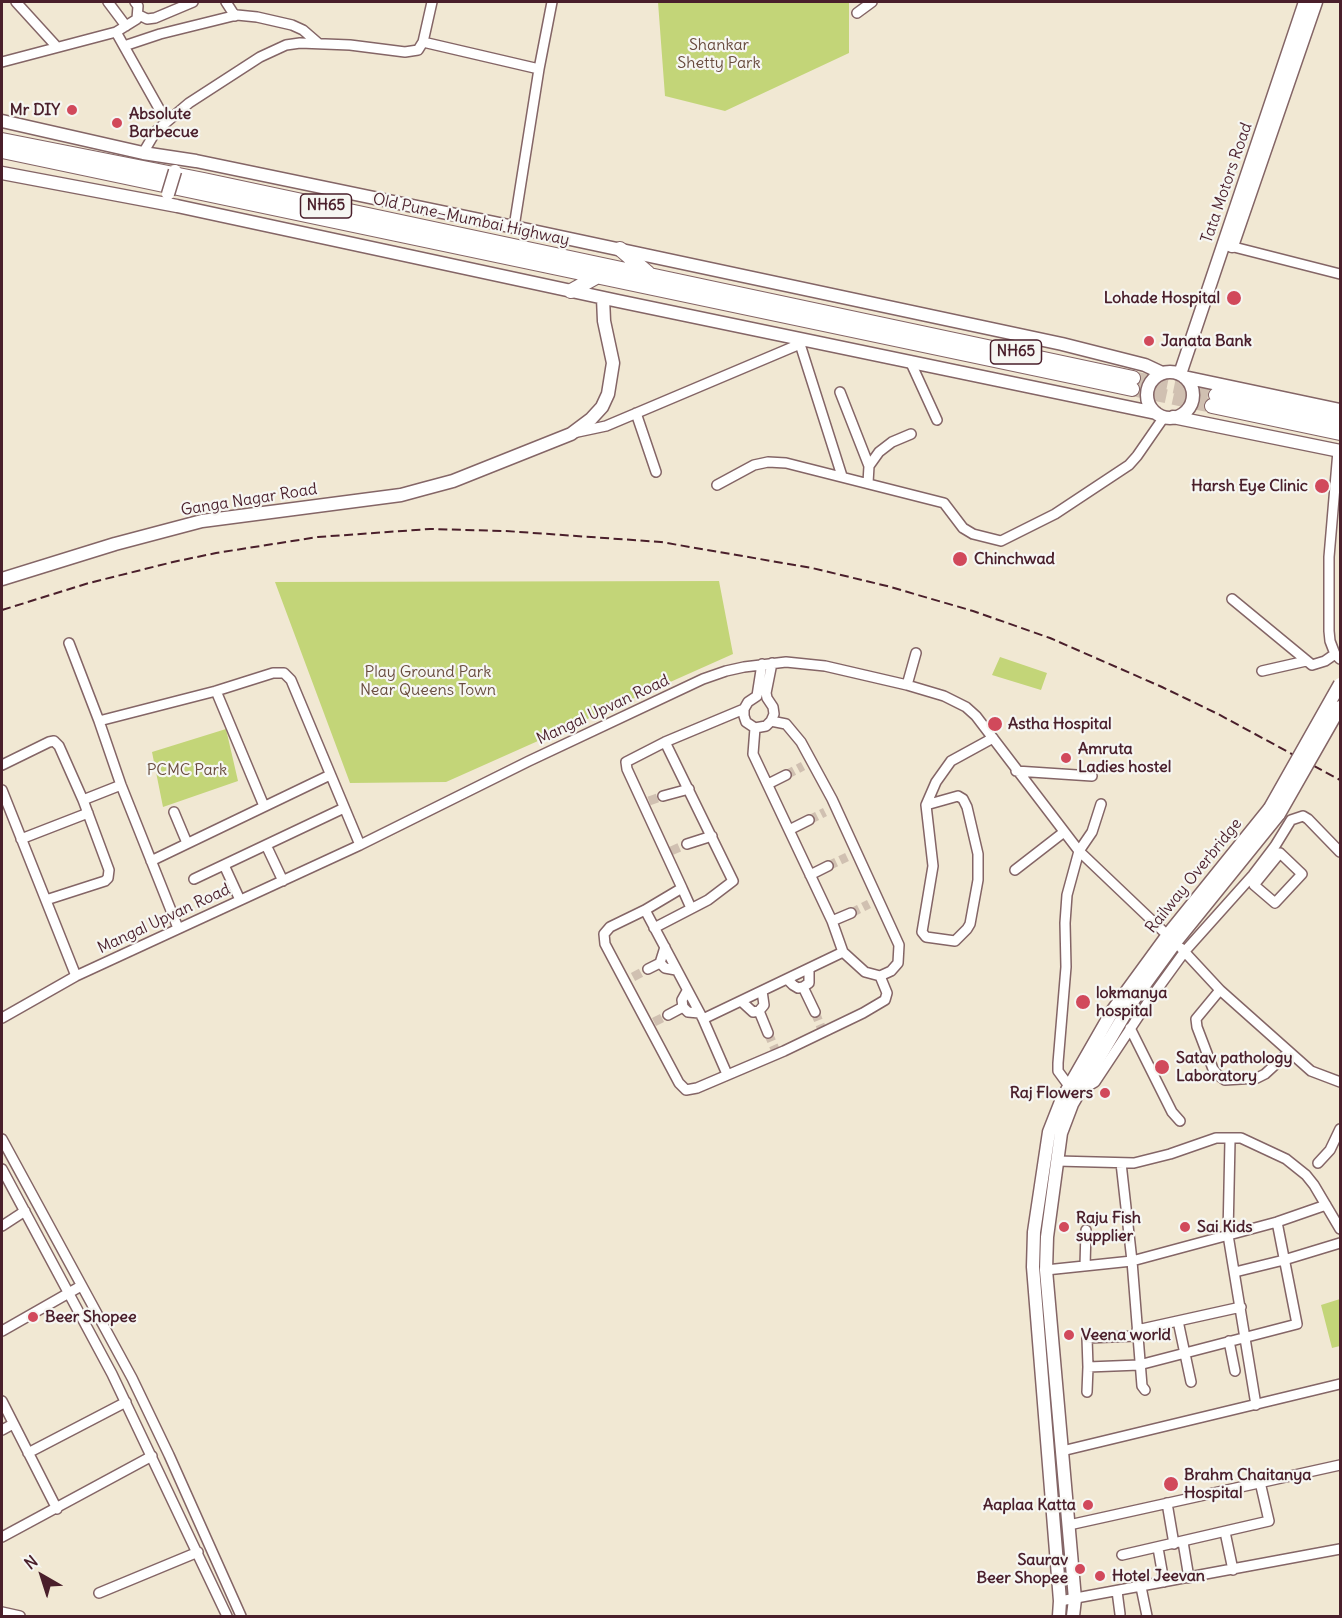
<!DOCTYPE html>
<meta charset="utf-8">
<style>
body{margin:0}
#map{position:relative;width:1342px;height:1618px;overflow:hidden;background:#f1e8d3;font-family:Delius,sans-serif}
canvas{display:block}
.frame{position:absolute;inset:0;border:3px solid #4a1f2b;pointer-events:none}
.north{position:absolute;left:12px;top:1546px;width:60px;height:60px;-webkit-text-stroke:4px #f6f6f2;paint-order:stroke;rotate:321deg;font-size:16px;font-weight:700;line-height:24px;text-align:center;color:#4a1f2b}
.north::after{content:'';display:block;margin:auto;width:21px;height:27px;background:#4a1f2b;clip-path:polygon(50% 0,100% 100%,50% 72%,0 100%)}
</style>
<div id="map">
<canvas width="1342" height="1618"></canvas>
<div class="frame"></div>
<div class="north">N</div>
</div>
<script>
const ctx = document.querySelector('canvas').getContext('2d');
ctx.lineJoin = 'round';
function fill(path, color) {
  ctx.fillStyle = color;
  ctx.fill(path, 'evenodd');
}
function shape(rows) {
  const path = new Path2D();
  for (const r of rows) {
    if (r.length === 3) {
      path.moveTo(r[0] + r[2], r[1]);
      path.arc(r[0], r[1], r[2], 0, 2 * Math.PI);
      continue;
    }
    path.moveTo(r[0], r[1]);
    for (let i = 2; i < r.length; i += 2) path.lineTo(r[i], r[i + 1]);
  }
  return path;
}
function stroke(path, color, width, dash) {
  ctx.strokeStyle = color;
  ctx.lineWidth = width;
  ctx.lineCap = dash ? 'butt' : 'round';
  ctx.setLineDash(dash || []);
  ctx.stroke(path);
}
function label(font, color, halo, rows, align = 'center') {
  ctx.font = font + ' Delius,sans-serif';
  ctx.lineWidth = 4.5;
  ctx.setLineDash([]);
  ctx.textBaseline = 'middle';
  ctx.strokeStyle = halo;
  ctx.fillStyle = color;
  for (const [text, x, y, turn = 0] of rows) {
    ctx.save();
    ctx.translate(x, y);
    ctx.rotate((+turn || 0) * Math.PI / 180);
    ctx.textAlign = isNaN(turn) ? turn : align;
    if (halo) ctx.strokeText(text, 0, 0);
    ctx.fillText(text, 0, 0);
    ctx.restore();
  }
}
fill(shape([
 [658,2,849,2,849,53,725,111,665,96],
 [719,581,733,654,446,782,350,783,275,582],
 [1000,657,1047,673,1041,690,992,675],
 [226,729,238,781,163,807,152,752],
 [1340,1299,1340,1346,1332,1348,1321,1305]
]), '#c3d578');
stroke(shape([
 [786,775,803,766],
 [649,801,663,796],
 [809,820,825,812],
 [671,851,687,844],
 [828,866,847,857],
 [851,913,869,904],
 [633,977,648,969],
 [815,1012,821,1027],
 [654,1022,668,1015],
 [768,1033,775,1049]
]), '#d0c0b1', 9, [9, 4.5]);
stroke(shape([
 [1133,378,1216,395],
 [1132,389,1212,406]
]), '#d0c0b1', 14, [14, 7]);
const minor = shape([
 [16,2,57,47],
 [108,2,126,26],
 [226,2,235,16],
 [857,13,872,2],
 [139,15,147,19,155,18,193,2],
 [116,32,166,121],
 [423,42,432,2],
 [124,46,160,34,237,15,257,17,292,25,303,30,318,43],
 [2,62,116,32,137,19,138,6,135,2],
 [143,153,156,131,189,103,260,57,286,45,300,43,350,45,405,52,418,50,423,42,539,69],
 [514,227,539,69,552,2],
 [1226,245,1340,274],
 [800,344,842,476],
 [910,361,937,420],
 [840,392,869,466],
 [636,413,656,472],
 [573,433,606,426,800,344,804,340],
 [1338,451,1329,557,1329,631,1330,641,1335,654,1340,659],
 [868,483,869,466,879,452,892,442,911,434],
 [717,485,754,465,768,462,786,463,944,503,963,528,973,534,1001,541,1055,514,1129,465,1137,456,1164,417],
 [1232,599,1312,665,1325,661,1335,654],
 [69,643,99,721,121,785,178,928],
 [762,664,757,696,748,702,744,709,744,716,746,722,755,728,766,726,771,721,774,714,773,707,767,698,766,693,772,663],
 [1262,671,1306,661],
 [907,685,916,653],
 [216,691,264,806],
 [744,709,665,742,626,762,627,769,682,888,645,910,610,927,604,934,605,944,614,961,679,1083,686,1090,697,1088,784,1051,863,1013,885,1000,887,993,880,976],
 [99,721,216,691,273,673,284,673,291,680,360,845],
 [755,728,753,754,832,921,843,952,865,972,880,976,891,971,898,963,899,945,832,799,801,742,786,724,771,721],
 [2,765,49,742,54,741,59,746,83,800,109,870,108,878,105,881,46,900],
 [1016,771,1092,776],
 [768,784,786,775],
 [2,790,76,976],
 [663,796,689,789],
 [83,800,121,785],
 [926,805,958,796,963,799,967,807,978,854,978,880,970,924,967,929,955,941,926,937,922,932,933,866,926,805,936,782,951,761,993,738],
 [174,812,187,843],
 [789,830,809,820],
 [21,839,88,813],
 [687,844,712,836],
 [266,845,283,881],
 [1280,853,1302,874,1275,903,1254,885,1280,853],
 [151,861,330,775],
 [224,865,240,900],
 [1015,870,1064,832],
 [810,875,828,866],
 [194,879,344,808],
 [682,888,691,908],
 [645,910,703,1019,727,1074],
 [832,921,851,913],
 [654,928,708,900,733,881,665,742],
 [665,947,660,963,665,968,676,970],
 [1181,948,1220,990,1311,1071,1340,1082],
 [648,969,660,963],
 [787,979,793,985,798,988,803,987,809,983,809,969],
 [803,987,815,1012],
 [1220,990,1196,1019,1197,1027,1213,1069,1218,1075,1225,1080,1257,1078,1265,1074,1289,1052],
 [687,991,682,1000,683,1007,688,1012,699,1013],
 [741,1001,753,1012,759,1011,764,1005,762,991],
 [759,1011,768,1033],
 [668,1015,683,1007],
 [2,1018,76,976,360,845,529,761,703,679,726,671,744,667,786,662,825,666,907,685,944,696,966,707,976,716,1079,851,1163,931],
 [703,1019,843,952],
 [1130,1028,1172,1112,1180,1121],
 [1069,1086,1058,1071,1058,1063,1066,967,1065,923,1067,895,1079,851,1092,832,1101,804],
 [1081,1090,1095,1082,1148,1002,1185,951,1253,875,1275,846,1291,820,1303,816,1308,819,1340,852],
 [2,1139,132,1378,169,1455,241,1616],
 [1230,1140,1228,1235,1256,1405],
 [1057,1161,1134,1163,1170,1154,1216,1138,1241,1138,1286,1159,1306,1175,1314,1185,1340,1229],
 [1121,1163,1132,1261,1142,1386,1145,1390],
 [1318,1163,1330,1150,1340,1129],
 [2,1169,112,1374,227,1616],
 [2,1226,25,1211],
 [1085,1266,1086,1230],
 [1046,1270,1132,1261,1277,1222,1326,1205],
 [1235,1272,1284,1260,1340,1243],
 [1178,1321,1191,1382],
 [1137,1330,1241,1307],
 [2,1331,81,1286],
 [1229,1341,1235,1371],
 [1088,1367,1087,1338,1137,1336],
 [1087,1392,1088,1367,1139,1365,1297,1324,1277,1222],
 [2,1401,57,1509],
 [2,1430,13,1424],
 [1062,1451,1340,1384],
 [28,1453,126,1402],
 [1167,1503,1174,1544],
 [1069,1525,1340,1465],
 [1225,1532,1233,1570],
 [2,1537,152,1456],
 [1183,1542,1189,1578],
 [1158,1548,1164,1582],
 [1122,1555,1269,1521,1260,1482],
 [1141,1587,1147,1616],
 [1117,1591,1120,1614],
 [99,1593,198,1552],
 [1060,1601,1340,1549],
 [2,1612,20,1616]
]);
const major = shape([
 [2,121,143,153,196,161,514,227,1062,344,1145,365,1162,373],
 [2,173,177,206,618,301,1156,413],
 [1232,246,1316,2],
 [1170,395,23],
 [1180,374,1305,2],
 [1184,377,1340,410],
 [1173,417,1340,451],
 [2,579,115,544,202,521,401,495,423,489,453,481,571,434,591,419,602,407,608,394,613,363,604,321,603,298],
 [1059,1616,1060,1601,1033,1267,1034,1232,1049,1132,1062,1099,1113,1010,1170,932,1270,808],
 [1073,1616,1075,1599,1046,1270,1047,1237,1061,1133,1072,1104,1132,1002,1178,939,1279,814]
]);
const highway = shape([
 [2,140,204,180,1133,378],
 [2,151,1132,389],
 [620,249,648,273],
 [571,291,598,276],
 [1216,395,1340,421],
 [1212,406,1340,433]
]);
stroke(minor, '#846566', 12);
stroke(major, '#846566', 15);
stroke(highway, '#846566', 16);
stroke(minor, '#fff', 9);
stroke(major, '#fff', 12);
stroke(highway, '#fff', 14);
stroke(shape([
 [2,610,89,583,173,562,216,553,318,537,430,529,506,531,661,542,812,568,887,586,973,611,1050,638,1162,687,1218,714,1340,780]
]), '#4a1f2b', 2, [9, 4.5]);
const majorBridge = shape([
 [168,194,175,171],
 [1270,808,1340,684],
 [1279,814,1340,707]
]);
stroke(majorBridge, '#846566', 15, []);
stroke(majorBridge, '#fff', 12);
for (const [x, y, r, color] of [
 [72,110,6,"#d1495b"],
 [117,123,6,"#d1495b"],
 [1234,298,8,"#d1495b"],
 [1149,341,6,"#d1495b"],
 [1322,486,8,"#d1495b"],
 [960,559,8,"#d1495b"],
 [995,724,8,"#d1495b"],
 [1066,758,6,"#d1495b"],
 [1083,1002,8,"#d1495b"],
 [1162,1067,8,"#d1495b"],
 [1105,1093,6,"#d1495b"],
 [1064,1227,6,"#d1495b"],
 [1185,1227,6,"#d1495b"],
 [33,1317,6,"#d1495b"],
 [1069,1335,6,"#d1495b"],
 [1171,1484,8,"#d1495b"],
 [1088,1505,6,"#d1495b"],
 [1080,1569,6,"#d1495b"],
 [1100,1576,6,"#d1495b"]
]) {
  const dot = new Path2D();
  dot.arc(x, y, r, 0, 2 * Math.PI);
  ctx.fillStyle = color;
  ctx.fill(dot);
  stroke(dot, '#f6f6f2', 2);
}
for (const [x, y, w] of [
 [326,206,51],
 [1016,352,51]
]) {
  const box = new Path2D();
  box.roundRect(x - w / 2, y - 12, w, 24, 4.5);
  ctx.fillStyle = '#f6f6f2';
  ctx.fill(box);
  stroke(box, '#4a1f2b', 1.5);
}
label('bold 15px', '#4a1f2b', null, [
 ["NH65",326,206],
 ["NH65",1016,352]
]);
label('16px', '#684c3e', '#f6f6f2', [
 ["Shankar",719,45],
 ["Shetty Park",719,63],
 ["Play Ground Park",428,672],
 ["Near Queens Town",428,690],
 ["PCMC Park",187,770]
]);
label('bold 16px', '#4a1f2b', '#f6f6f2', [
 ["Mr DIY",60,110,"right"],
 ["Absolute",129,114],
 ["Barbecue",129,132],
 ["Lohade Hospital",1220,298,"right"],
 ["Janata Bank",1161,341],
 ["Harsh Eye Clinic",1308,486,"right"],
 ["Chinchwad",974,559],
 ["Astha Hospital",1008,724],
 ["Amruta",1078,749],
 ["Ladies hostel",1078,767],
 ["lokmanya",1096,993],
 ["hospital",1096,1011],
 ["Satav pathology",1176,1058],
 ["Laboratory",1176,1076],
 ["Raj Flowers",1093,1093,"right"],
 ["Raju Fish",1076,1218],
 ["supplier",1076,1236],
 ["Sai Kids",1197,1227],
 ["Beer Shopee",45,1317],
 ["Veena world",1081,1335],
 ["Brahm Chaitanya",1184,1475],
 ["Hospital",1184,1493],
 ["Aaplaa Katta",1076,1505,"right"],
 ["Saurav",1068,1560,"right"],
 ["Beer Shopee",1068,1578,"right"],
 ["Hotel Jeevan",1112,1576]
], 'left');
label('16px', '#4a1f2b', '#f6f6f2', [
 ["Tata Motors Road",1227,183,-71],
 ["Old Pune–Mumbai Highway",471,220,12],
 ["Ganga Nagar Road",249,500,-9],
 ["Mangal Upvan Road",603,710,-25],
 ["Railway Overbridge",1194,876,-51],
 ["Mangal Upvan Road",164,919,-25]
]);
</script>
